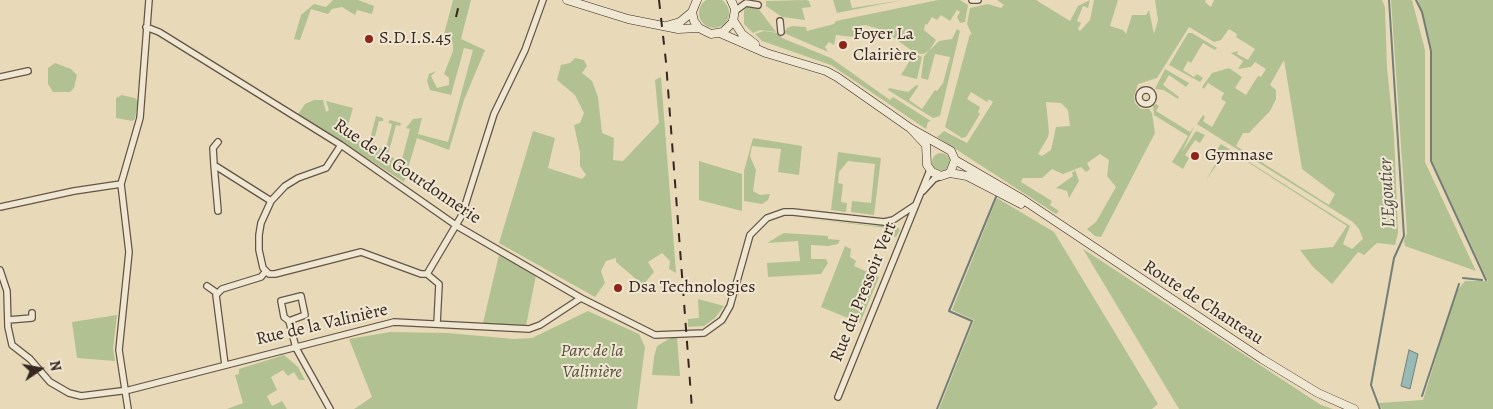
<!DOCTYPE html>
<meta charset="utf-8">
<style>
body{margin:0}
#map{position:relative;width:1493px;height:409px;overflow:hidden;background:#e8dab9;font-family:Alegreya,serif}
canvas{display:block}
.north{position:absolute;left:15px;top:344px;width:50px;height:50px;-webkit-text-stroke:4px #f0e7d2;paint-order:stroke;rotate:78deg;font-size:14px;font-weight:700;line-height:20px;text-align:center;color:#382720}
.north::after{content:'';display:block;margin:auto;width:18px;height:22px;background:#382720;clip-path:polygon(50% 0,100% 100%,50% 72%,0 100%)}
</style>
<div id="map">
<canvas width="1493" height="409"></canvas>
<div class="north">N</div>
</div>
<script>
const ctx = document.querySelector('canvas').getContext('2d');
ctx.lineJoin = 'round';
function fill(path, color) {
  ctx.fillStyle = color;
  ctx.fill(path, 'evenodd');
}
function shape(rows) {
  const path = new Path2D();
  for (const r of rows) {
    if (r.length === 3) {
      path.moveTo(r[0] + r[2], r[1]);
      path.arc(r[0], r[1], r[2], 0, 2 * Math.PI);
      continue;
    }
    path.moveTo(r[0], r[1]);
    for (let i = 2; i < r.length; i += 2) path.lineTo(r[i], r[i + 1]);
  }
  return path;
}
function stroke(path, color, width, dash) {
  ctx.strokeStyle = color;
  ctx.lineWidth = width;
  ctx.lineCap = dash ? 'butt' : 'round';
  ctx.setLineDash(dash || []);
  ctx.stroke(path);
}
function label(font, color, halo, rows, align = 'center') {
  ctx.font = font + ' Alegreya,serif';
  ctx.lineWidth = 4;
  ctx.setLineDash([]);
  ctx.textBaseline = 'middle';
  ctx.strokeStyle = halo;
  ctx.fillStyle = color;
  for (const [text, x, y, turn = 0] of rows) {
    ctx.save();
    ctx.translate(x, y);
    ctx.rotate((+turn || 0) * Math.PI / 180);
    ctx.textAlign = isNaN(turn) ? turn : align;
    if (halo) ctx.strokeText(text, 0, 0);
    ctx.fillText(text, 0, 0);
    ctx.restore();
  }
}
fill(shape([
 [714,13,15],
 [333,0,358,0,374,6,372,14,357,10,355,15,342,7,332,9,328,14,311,9,300,40,294,39,301,15,314,4,326,7],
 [453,0,471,0,461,39,485,50,464,100,449,150,417,138,404,182,298,114,305,104,314,100,323,100,326,112,329,110,326,101,353,108,346,132,347,138,369,143,376,116,383,118,383,121,379,121,373,144,381,149,382,147,386,148,392,124,388,123,390,120,401,123,400,126,396,125,388,155,397,160,398,158,402,159,410,129,406,128,413,119,422,118,418,134,448,142,473,50,464,48,451,95,430,90,427,81,429,74,436,71,431,76,437,88,449,85,449,78,444,74,453,51,453,44,444,34],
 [806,0,809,1,811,7,802,8,805,20,782,17,766,6,766,1],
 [833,0,850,0,852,8,903,0,837,13],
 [938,0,960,0,968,5,965,22,960,23,957,17,960,12,957,10,950,21,941,15,937,20,932,17,927,25,925,24,924,30,936,40,929,51,923,54,915,53,883,30,865,25,860,26,853,37,836,35,834,45,829,42,825,47,828,52,784,33,787,28,792,26,806,27,807,31,834,24,836,21],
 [997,0,1036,0,1070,21,1078,6,1090,0,1088,8,1083,6,1077,21,1081,23,1078,29,1080,31,1090,20,1094,0,1118,0,1110,26,1123,30,1126,34,1132,15,1146,15,1149,10,1154,34,1158,20,1155,0,1206,0,1205,2,1211,7,1214,0,1382,0,1385,7,1387,68,1394,135,1398,233,1395,245,1377,243,1364,255,1358,252,1332,284,1313,267,1300,250,1333,247,1347,226,1232,152,1222,157,1206,180,1220,156,1215,152,1221,144,1350,226,1343,244,1352,249,1363,239,1359,229,1353,222,1197,124,1203,115,1205,117,1203,121,1212,127,1226,102,1221,99,1224,93,1208,83,1204,89,1202,87,1212,73,1229,68,1242,77,1235,88,1246,95,1258,76,1261,77,1266,69,1255,62,1251,67,1238,69,1243,61,1231,53,1238,51,1237,54,1248,60,1255,49,1236,37,1237,34,1229,29,1221,40,1214,42,1189,27,1157,78,1138,84,1134,96,1135,103,1141,109,1149,109,1152,113,1155,133,1101,237,1095,236,1087,229,1096,222,1116,187,1107,176,1109,160,1100,154,1087,163,1090,169,1086,172,1081,167,1063,174,1052,169,1042,178,1023,178,1021,182,1052,201,1050,205,1059,211,1056,214,937,137,944,131,967,143,993,102,989,99,987,102,971,92,967,99,980,107,978,112,980,114,966,137,962,138,945,127,970,34,972,35,967,24,970,8,988,4,1001,8,1004,5],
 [1284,60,1302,169,1335,194,1329,205,1236,146,1243,133,1249,133,1270,111,1276,99,1276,90,1270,85],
 [1046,102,1061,103,1068,110,1070,126,1056,127,1051,150,1042,156,1038,154,1048,137,1049,132],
 [1391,0,1412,0,1425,50,1425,162,1476,271,1405,246,1404,241,1407,233],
 [1418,0,1493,0,1493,409,1382,409,1378,403,1423,400,1456,292,1465,281,1488,281,1432,161,1432,51],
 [749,6,758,8,776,32,760,30,753,33,744,24,744,10],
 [957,29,960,31,940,116,933,118,888,90,889,88,908,92,915,86,919,85,909,100,922,109,935,90,937,91,943,83,950,57,935,54,928,80,921,78,924,56,939,41,952,39],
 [764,31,778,33,782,38,831,58,890,100,893,97,931,121,928,122,926,129,831,65,762,41,755,34],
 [1188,33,1192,33,1217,48,1215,50,1203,43,1191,63,1188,61,1183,70,1194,77,1197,74,1203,78,1200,82,1169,65],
 [911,52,922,57,917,79,901,75,912,57,910,55],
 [575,58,584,60,587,66,582,73,592,81,598,97,602,133,614,138,613,160,623,161,659,123,655,80,661,77,676,273,669,269,670,261,662,253,648,262,654,272,643,285,616,262,616,258,606,261,601,271,605,283,595,297,499,243,533,131,555,138,548,168,582,179,586,175,580,166,580,153,574,125,580,123,584,113,575,95,557,80,561,65,570,63],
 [55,63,71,69,77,75,74,88,70,92,53,92,48,84,48,68],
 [1165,69,1189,83,1186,87,1169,75,1163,85,1179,97,1178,99,1164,90,1155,89],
 [122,95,135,98,138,101,135,119,132,121,116,118,116,98],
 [1156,104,1159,106,1156,111,1190,132,1194,127,1182,152,1196,131,1205,135,1200,143,1195,140,1185,155,1189,158,1183,169,1172,162,1188,136,1154,115,1153,105],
 [753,138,802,146,799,175,778,172,781,149,752,146,750,156,756,170,753,191,760,195,770,194,768,200,762,204,744,201,744,171],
 [838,152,881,158,874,215,851,212,852,201,871,203,875,164,848,161,839,172,838,183,843,184,841,202,847,203,846,212,831,210],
 [941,162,9],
 [699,161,742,174,742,211,699,200],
 [1075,170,1079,181,1069,198,1067,191,1056,188,1073,176,1072,173],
 [997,198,1054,232,1158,404,1152,409,939,409,974,320,952,310],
 [793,217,877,226,894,223,900,230,896,237,887,234,887,228],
 [784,233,828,236,828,239,840,240,838,244,828,246,811,245,811,259,826,259,828,263,821,274,768,277,767,263,800,261,798,241,767,243],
 [845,246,851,249,850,257,856,261,854,266,879,277,860,323,821,307],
 [1083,249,1321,405,1333,409,1179,409],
 [499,255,536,275,526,326,483,323],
 [698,299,724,306,715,318,704,326,688,327,688,319,699,318],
 [588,311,639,334,645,347,637,409,354,409,372,397,349,339,390,332,448,333,514,339,532,338],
 [117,315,113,349,115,361,77,358,72,322],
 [672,337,677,337,680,376,652,375,654,357,657,346],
 [284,355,298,367,305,380,299,380,294,372,288,376,283,370,271,377,277,390,267,396,272,406,282,401,287,409,227,409,243,403,235,375,239,374,239,369]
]), '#b2c192');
const water = shape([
 [1409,350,1418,354,1410,389,1401,386,1409,350]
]);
fill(water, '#98bab4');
stroke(water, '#727f79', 1);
stroke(shape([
 [1416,0,1422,12,1431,51,1431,161,1486,280],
 [1463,278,1482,280],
 [1422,396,1459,284],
 [937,409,972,321,949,311,996,197],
 [1380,409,1371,385,1394,258,1404,236,1389,0]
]), '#727f79', 2);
const minor = shape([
 [972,0,978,0],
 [735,11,746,3,758,5],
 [780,21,781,32],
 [146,27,159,32,341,145,457,226,581,298,655,335,704,333,722,320,730,306,750,235,767,218,784,212,793,212,884,222,893,220,914,206],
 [0,77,28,71],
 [1146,97,7],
 [218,142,213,148,214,165,271,201],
 [341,145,326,168,298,178,285,186,271,201,261,223,259,235,259,250,263,268,269,274,275,274,361,252,421,274,427,274],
 [214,165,218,211],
 [923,191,934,179,941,176],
 [0,207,74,191,121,184],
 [0,270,7,291,8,327,12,345,30,359,50,382,69,393,81,396,129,390,394,322,529,329,540,325,581,298],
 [207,286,217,293],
 [8,320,32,318,32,313],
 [289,321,305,315,301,296,281,301,284,317,289,321,296,348,330,409],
 [437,324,439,284,427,274,462,215,494,114,525,50,543,0],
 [225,365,216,295,222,289,261,277,266,271],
 [838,397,930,170],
 [128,409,119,350,129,252,121,184,140,118,149,0]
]);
const secondary = shape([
 [567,0,628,19,678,29,699,28],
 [697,0,692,12,694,21,699,28,711,34,723,32,733,22,735,9,731,0],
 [733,20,742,34,755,44],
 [666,26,680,22,692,12],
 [720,33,766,53,826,71,837,77,910,128,951,151,955,160,950,173,941,176,932,172,927,165,926,145,910,128],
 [955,160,1022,199,1262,359,1318,393,1354,409],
 [950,173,967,176,1021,204]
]);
stroke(minor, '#645446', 8);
stroke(secondary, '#382720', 9);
stroke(minor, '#f0e7d2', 5.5);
stroke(secondary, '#f0e7d2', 8);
stroke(shape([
 [659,0,666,62,692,409],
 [456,17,460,0]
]), '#382720', 2, [9, 9]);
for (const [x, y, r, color] of [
 [369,39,5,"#8f2418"],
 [843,45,5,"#8f2418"],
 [1195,156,5,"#8f2418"],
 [618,288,5,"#8f2418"]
]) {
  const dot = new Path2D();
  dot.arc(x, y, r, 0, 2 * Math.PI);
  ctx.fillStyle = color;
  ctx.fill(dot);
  stroke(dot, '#f0e7d2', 2);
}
label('18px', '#382720', '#f0e7d2', [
 ["Foyer La",853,35],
 ["Clairière",853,56],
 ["S.D.I.S.45",379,39],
 ["Gymnase",1205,156],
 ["Dsa Technologies",628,288]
], 'left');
label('18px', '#382720', '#f0e7d2', [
 ["Rue de la Gourdonnerie",407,172,34],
 ["Rue du Pressoir Vert",864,292,-68],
 ["Route de Chanteau",1203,303,33],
 ["Rue de la Valinière",322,325,-13]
]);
label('italic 18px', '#564e3c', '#f0e7d2', [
 ["Parc de la",592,352],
 ["Valinière",592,373]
]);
label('italic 19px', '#504c45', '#f0e7d2', [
 ["L'Egoutier",1388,193,-93]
]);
</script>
